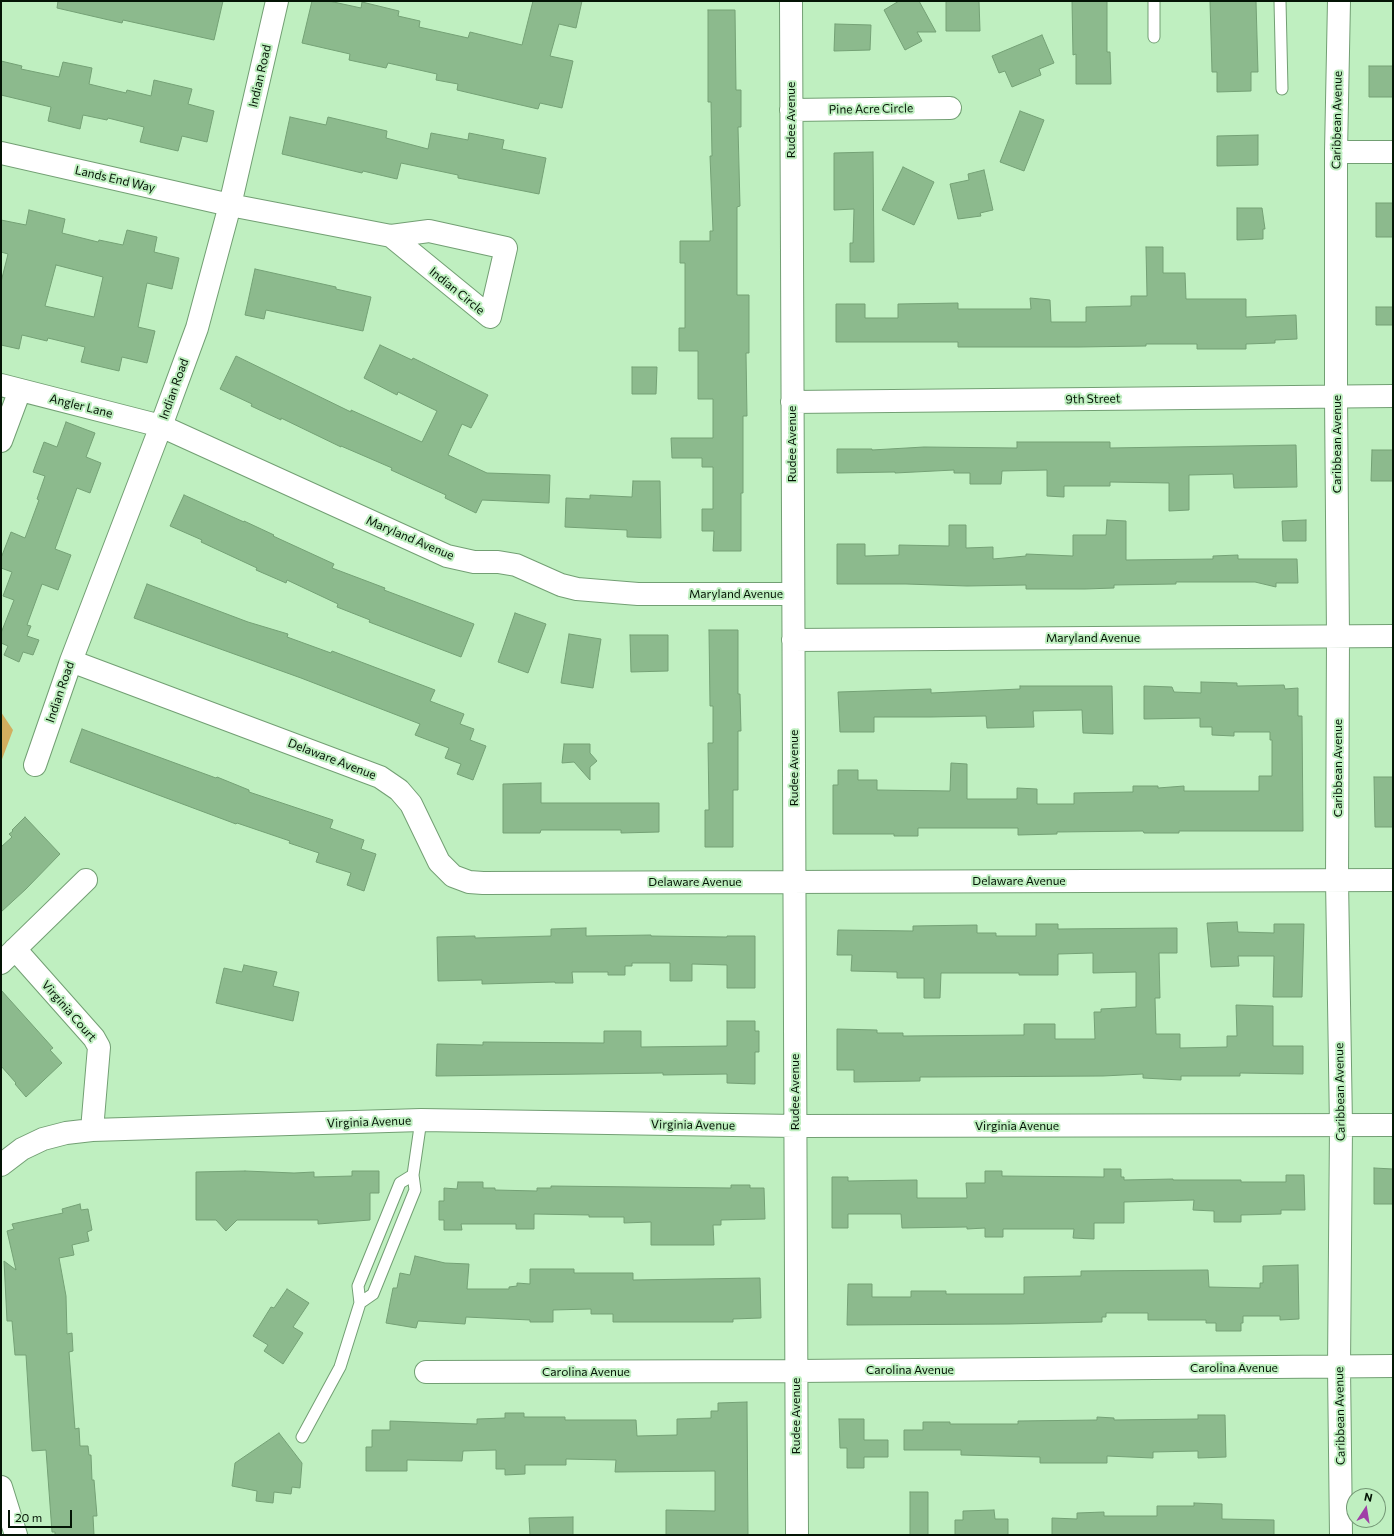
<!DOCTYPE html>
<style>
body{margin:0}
#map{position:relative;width:1394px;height:1536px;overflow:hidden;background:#bfefc0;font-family:Commissioner,sans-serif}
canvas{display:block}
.frame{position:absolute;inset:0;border:2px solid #041405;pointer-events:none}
.north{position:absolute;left:1346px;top:1488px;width:40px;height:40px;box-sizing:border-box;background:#bfefc0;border:1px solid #749775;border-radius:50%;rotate:12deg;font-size:11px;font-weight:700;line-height:16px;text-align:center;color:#041405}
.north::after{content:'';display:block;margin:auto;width:14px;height:18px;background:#a040a7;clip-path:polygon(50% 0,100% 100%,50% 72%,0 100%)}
.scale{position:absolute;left:8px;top:1510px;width:64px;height:18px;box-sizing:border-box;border:2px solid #041405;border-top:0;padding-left:5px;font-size:12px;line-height:14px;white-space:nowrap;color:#041405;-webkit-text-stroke:3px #bfefc0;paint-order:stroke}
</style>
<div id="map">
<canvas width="1394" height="1536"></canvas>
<div class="frame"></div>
<div class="north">N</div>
<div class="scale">20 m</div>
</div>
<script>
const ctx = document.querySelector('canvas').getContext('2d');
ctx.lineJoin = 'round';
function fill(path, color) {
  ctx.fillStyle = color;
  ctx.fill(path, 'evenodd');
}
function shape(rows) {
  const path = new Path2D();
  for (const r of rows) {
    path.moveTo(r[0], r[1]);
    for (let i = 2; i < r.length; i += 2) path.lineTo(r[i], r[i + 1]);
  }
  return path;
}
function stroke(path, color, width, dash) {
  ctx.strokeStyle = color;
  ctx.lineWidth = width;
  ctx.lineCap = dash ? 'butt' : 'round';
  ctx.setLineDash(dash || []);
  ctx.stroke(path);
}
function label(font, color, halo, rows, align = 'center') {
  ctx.font = font + ' Commissioner,sans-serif';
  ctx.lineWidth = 4;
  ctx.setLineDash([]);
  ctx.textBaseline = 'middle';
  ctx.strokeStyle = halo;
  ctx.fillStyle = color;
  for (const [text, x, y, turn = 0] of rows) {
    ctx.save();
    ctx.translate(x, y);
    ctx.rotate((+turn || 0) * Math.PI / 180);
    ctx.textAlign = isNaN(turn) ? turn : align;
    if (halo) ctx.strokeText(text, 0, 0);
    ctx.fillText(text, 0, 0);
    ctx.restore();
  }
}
fill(shape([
 [1,712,13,730,1,762]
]), '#d2ae5f');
const building = shape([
 [58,1,223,1,214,40,123,20,122,23,57,8,58,1],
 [312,1,329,1,361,8,362,2,399,11,398,16,420,21,419,27,468,38,470,32,522,45,533,1,582,1,576,28,559,24,550,56,573,61,562,108,540,103,538,109,457,90,458,84,436,80,437,74,388,63,386,68,349,60,350,54,302,43,312,1],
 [899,1,919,1,936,32,917,32,922,41,905,50,884,10,899,1],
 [946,1,979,1,980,31,946,31,946,1],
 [1072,1,1107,1,1107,52,1110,52,1111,84,1076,84,1076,54,1073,55,1072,1],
 [1210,1,1256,1,1258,72,1251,72,1251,91,1217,92,1217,72,1212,72,1210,1],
 [708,10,735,10,736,90,741,90,741,127,738,127,740,206,737,207,737,295,749,295,749,353,746,353,747,416,743,416,743,493,741,493,741,551,713,551,714,531,702,531,702,509,713,509,713,467,702,467,702,458,672,458,671,438,713,438,713,399,698,399,698,351,679,351,679,328,685,328,685,263,680,263,680,241,710,241,710,231,713,231,710,156,712,156,711,102,708,102,708,10],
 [835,24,871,25,870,50,834,51,835,24],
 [1042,35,1054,63,1039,69,1041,75,1012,87,1005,71,999,73,992,56,1042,35],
 [1,61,22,66,21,69,59,77,63,62,92,68,89,84,126,93,127,90,151,96,154,80,192,89,188,104,214,111,207,142,182,136,178,151,140,142,144,127,108,118,107,120,83,115,80,129,48,121,51,107,1,95,1,61],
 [1369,66,1393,66,1393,97,1369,97,1369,66],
 [1020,111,1044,120,1024,171,1000,162,1020,111],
 [290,117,326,125,328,117,387,131,386,138,428,149,431,133,468,140,469,133,504,140,502,149,546,158,539,194,458,178,458,175,401,163,397,179,363,171,362,173,282,154,290,117],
 [1258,135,1258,165,1217,166,1217,136,1258,135],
 [873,152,874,262,850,262,850,243,853,243,854,209,834,210,834,153,873,152],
 [903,167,934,182,914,225,882,210,903,167],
 [984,170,993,210,980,213,981,216,958,219,950,184,969,180,968,174,984,170],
 [1376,203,1393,203,1393,237,1376,237,1376,203],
 [1237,208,1262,208,1265,229,1263,229,1263,239,1237,240,1237,208],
 [29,210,65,219,62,233,98,242,99,240,123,245,127,230,157,237,154,252,179,258,172,289,147,283,138,327,155,331,147,363,122,357,119,371,81,362,85,347,48,338,47,341,22,335,19,349,1,345,1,282,8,254,1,252,1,220,26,225,29,210],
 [56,265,103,277,94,317,45,306,56,265],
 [1146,247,1163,247,1163,273,1185,273,1186,299,1246,299,1246,317,1296,315,1297,339,1275,340,1275,343,1246,344,1246,349,1197,349,1197,344,1146,344,1146,346,1079,347,958,347,958,342,836,342,836,304,865,304,865,318,898,318,898,304,958,303,958,309,1031,309,1030,298,1050,300,1051,322,1086,322,1086,307,1131,306,1131,296,1147,296,1146,247],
 [255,269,336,287,336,289,371,297,363,331,266,310,264,319,245,315,255,269],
 [1376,307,1393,307,1393,325,1376,325,1376,307],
 [380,345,412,360,413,358,488,395,471,428,462,424,448,455,487,473,550,475,549,503,482,500,476,513,445,498,446,495,391,470,392,468,341,446,341,447,281,418,281,420,251,406,252,404,220,389,236,356,351,412,351,410,422,442,437,411,398,392,397,395,364,378,380,345],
 [632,367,657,367,656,394,632,394,632,367],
 [66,422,95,433,86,457,101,463,90,493,77,488,55,549,71,555,58,590,42,584,27,625,31,626,27,636,39,640,33,655,23,652,19,662,4,655,8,646,1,643,1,633,14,600,3,596,12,572,1,568,1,558,11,532,25,538,39,500,37,499,45,476,33,472,44,442,57,447,66,422],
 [1017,442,1110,442,1110,448,1296,445,1297,487,1234,488,1233,474,1189,475,1189,510,1169,511,1169,483,1110,482,1110,486,1064,486,1064,497,1047,496,1047,470,1002,471,1001,484,970,484,970,473,954,473,954,470,895,473,895,472,837,473,837,449,872,449,872,450,924,447,1017,448,1017,442],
 [1372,450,1393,450,1393,481,1371,481,1372,450],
 [633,481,660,481,661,538,627,537,627,530,565,527,566,498,590,499,590,495,632,497,633,481],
 [184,495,244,522,244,521,274,535,273,536,334,564,332,568,385,588,384,590,474,624,461,657,369,622,370,620,337,607,338,604,287,580,286,583,256,570,257,568,201,542,202,540,170,526,184,495],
 [1107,520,1126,521,1126,560,1213,559,1213,556,1238,555,1238,559,1297,559,1298,583,1276,583,1276,587,1255,582,1176,582,1176,584,1114,585,1114,588,1085,589,1026,589,1026,585,967,586,906,584,837,584,837,544,865,544,865,556,899,555,899,545,949,546,949,525,966,525,966,548,993,547,993,559,1026,556,1026,554,1073,556,1073,535,1106,535,1107,520],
 [1306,520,1306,541,1283,541,1282,521,1306,520],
 [147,584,248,622,288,634,287,637,331,653,332,651,435,690,430,701,464,714,460,724,474,729,470,740,486,746,473,780,457,774,461,764,445,758,449,748,415,735,420,724,301,678,134,618,147,584],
 [515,613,546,624,528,673,498,662,515,613],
 [709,630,738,630,738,694,740,694,741,731,738,731,738,790,733,790,733,847,705,847,705,810,709,810,708,743,713,743,713,706,710,706,709,630],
 [569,634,601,639,593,688,561,683,569,634],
 [630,635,668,635,668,671,631,672,630,635],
 [1201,682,1237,683,1237,686,1284,685,1285,689,1298,688,1298,716,1302,716,1303,831,1179,831,1179,833,1144,833,1143,831,1057,832,1057,834,1018,835,1018,828,918,828,918,836,894,836,894,834,833,834,833,785,838,785,838,770,858,770,858,780,877,780,877,790,950,791,951,763,967,764,967,799,1017,799,1017,788,1037,789,1037,804,1074,804,1074,793,1133,792,1133,786,1158,786,1158,788,1184,786,1184,791,1259,791,1259,776,1272,776,1272,740,1270,740,1270,732,1234,732,1234,736,1212,735,1212,727,1200,727,1200,718,1144,719,1144,686,1172,687,1174,692,1201,693,1201,682],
 [1020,686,1112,686,1113,734,1083,733,1082,710,1033,711,1034,727,987,728,986,716,931,717,874,717,874,732,840,732,838,692,931,689,931,693,1020,689,1020,686],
 [82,729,216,778,217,777,249,790,249,792,333,820,330,828,364,840,361,849,376,854,364,891,347,885,351,873,316,862,319,853,289,843,290,841,237,823,236,824,70,762,82,729],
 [564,744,590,744,590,753,597,761,590,767,590,780,574,762,562,763,564,744],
 [1374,777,1393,777,1393,827,1375,827,1374,777],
 [541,783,541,803,659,803,659,832,621,833,621,830,541,830,540,833,503,833,503,784,541,783],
 [25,817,60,854,26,889,1,912,1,847,12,837,9,834,13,831,12,830,25,817],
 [1237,922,1238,932,1274,933,1274,924,1304,924,1302,997,1273,997,1274,956,1238,956,1239,966,1211,967,1207,923,1237,922],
 [1036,924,1058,924,1058,929,1177,928,1177,953,1159,953,1160,998,1155,998,1156,1034,1180,1034,1180,1048,1227,1047,1227,1036,1237,1036,1236,1005,1273,1006,1273,1046,1303,1046,1303,1074,1240,1073,1240,1076,1181,1076,1181,1080,1143,1078,1143,1074,1103,1076,931,1077,920,1077,920,1081,854,1082,854,1070,837,1070,837,1029,877,1030,877,1033,903,1033,903,1036,1024,1035,1024,1024,1055,1024,1055,1039,1095,1039,1094,1012,1101,1012,1101,1009,1136,1007,1136,972,1093,973,1093,953,1058,954,1058,975,1019,975,1019,973,941,973,940,998,924,998,924,978,897,978,897,972,851,971,852,955,837,955,838,930,913,931,913,926,977,925,977,933,996,933,996,936,1036,936,1036,924],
 [586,928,586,936,651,935,651,936,727,937,727,936,755,936,755,988,727,988,727,965,692,964,692,981,670,981,670,963,632,963,632,966,625,966,625,975,608,975,608,972,572,972,573,983,555,983,555,982,482,984,482,980,438,981,437,937,475,936,475,938,551,936,551,929,586,928],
 [244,965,277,972,273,986,299,992,293,1021,216,1003,224,968,242,972,244,965],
 [1,990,53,1048,50,1050,62,1063,26,1097,15,1084,16,1083,1,1066,1,990],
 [727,1021,755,1021,755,1031,759,1031,759,1052,755,1052,755,1084,727,1083,727,1074,663,1075,663,1073,436,1076,437,1044,483,1045,483,1042,604,1043,604,1031,641,1031,641,1047,727,1046,727,1021],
 [1374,1168,1393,1169,1393,1204,1374,1204,1374,1168],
 [1104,1169,1121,1169,1121,1177,1124,1177,1124,1180,1173,1179,1173,1180,1241,1180,1241,1182,1286,1182,1286,1175,1304,1175,1305,1210,1281,1210,1281,1214,1241,1215,1241,1222,1214,1222,1214,1211,1193,1210,1194,1200,1124,1202,1124,1223,1094,1223,1094,1239,1073,1238,1074,1229,1003,1229,1003,1237,985,1237,985,1228,967,1229,967,1227,902,1228,901,1214,848,1214,848,1228,832,1228,832,1177,848,1177,848,1181,917,1180,917,1198,967,1198,966,1183,985,1183,985,1171,1002,1171,1002,1176,1104,1177,1104,1169],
 [245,1171,294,1173,314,1172,314,1177,352,1176,352,1171,379,1171,379,1193,370,1193,370,1220,318,1224,318,1220,237,1220,226,1231,216,1220,196,1220,196,1172,245,1171],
 [458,1182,483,1182,483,1188,495,1188,495,1190,537,1191,537,1188,551,1188,551,1186,731,1188,731,1185,750,1185,750,1188,764,1188,765,1219,721,1220,721,1225,713,1225,714,1245,651,1245,651,1222,624,1223,624,1217,589,1217,589,1215,534,1214,534,1229,516,1229,516,1224,461,1224,462,1230,444,1230,444,1220,439,1220,439,1201,444,1201,444,1188,457,1189,458,1182],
 [80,1204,81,1210,88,1209,92,1230,87,1232,89,1241,72,1245,74,1255,59,1258,66,1296,67,1334,72,1333,73,1351,69,1352,75,1429,79,1428,80,1446,88,1446,89,1455,91,1455,92,1480,94,1480,97,1516,93,1516,94,1535,55,1535,55,1532,52,1532,46,1450,32,1451,26,1355,15,1355,12,1321,7,1321,4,1261,16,1270,7,1231,14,1229,12,1224,63,1213,62,1209,80,1204],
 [415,1256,445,1263,469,1264,467,1289,509,1289,509,1287,517,1286,517,1283,530,1284,530,1269,574,1269,574,1273,633,1273,633,1280,760,1278,761,1318,733,1319,733,1322,613,1322,613,1314,591,1314,591,1309,553,1310,553,1322,530,1322,530,1320,466,1317,465,1324,418,1321,416,1328,386,1323,393,1288,397,1288,400,1273,410,1275,415,1256],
 [1298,1265,1299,1319,1280,1320,1280,1316,1243,1316,1243,1323,1241,1323,1241,1331,1216,1331,1216,1323,1206,1323,1206,1320,1148,1320,1148,1313,1106,1313,1106,1317,1102,1317,1102,1322,1008,1324,847,1325,848,1284,872,1284,872,1297,911,1297,911,1291,946,1291,946,1294,1024,1294,1024,1277,1081,1276,1081,1271,1208,1270,1209,1287,1260,1288,1260,1283,1263,1283,1263,1266,1298,1265],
 [287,1289,309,1303,293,1327,303,1333,283,1364,264,1351,268,1345,253,1336,271,1307,274,1308,287,1289],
 [747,1402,748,1535,666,1535,666,1510,715,1511,715,1471,615,1472,616,1460,566,1459,566,1465,525,1465,525,1474,505,1475,505,1469,496,1469,496,1450,463,1451,462,1461,407,1460,407,1471,366,1471,366,1447,372,1447,372,1430,390,1430,390,1421,477,1424,477,1419,505,1418,505,1413,524,1413,524,1417,565,1417,565,1420,636,1420,637,1436,677,1435,677,1419,711,1418,711,1411,718,1411,718,1403,747,1402],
 [1198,1415,1225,1415,1226,1457,1198,1458,1198,1451,1153,1452,1153,1458,1107,1456,1107,1463,1040,1463,1040,1457,961,1455,961,1450,904,1450,904,1430,923,1430,923,1422,950,1422,950,1424,1018,1424,1018,1421,1097,1420,1097,1417,1114,1418,1114,1420,1198,1419,1198,1415],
 [839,1419,864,1419,864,1440,888,1440,888,1457,864,1457,864,1468,847,1468,847,1448,840,1448,839,1419],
 [279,1433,302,1463,300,1488,292,1487,291,1494,274,1492,273,1503,256,1501,257,1491,232,1486,235,1463,279,1433],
 [910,1492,928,1492,928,1535,910,1535,910,1492],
 [1194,1503,1222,1504,1222,1519,1274,1520,1274,1535,1052,1535,1052,1518,1077,1519,1077,1513,1104,1512,1104,1516,1157,1516,1157,1506,1194,1506,1194,1503],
 [994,1510,995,1519,1008,1519,1008,1535,955,1535,955,1520,963,1520,963,1511,994,1510],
 [573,1517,573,1535,530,1535,529,1518,573,1517]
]);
fill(building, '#8cba8d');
stroke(building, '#74a175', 1);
const lane = shape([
 [1280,1,1282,89],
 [1154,37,1154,1],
 [360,1303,373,1294,415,1190,413,1175,421,1120],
 [302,1437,340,1367,360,1303,358,1286,400,1183,413,1175]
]);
const street = shape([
 [791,1,797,1535],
 [1339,1,1336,152,1336,397,1338,636,1337,880,1341,1126,1339,1367,1341,1535],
 [791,110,950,108],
 [1336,152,1393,152],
 [1,153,230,205,391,236,490,317,506,248,429,231,391,236],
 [1,385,161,426,447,556,474,562,498,562,516,565,561,585,577,589,638,594,793,594],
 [792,402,1393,396],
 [1,441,20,390],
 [793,640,1393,636],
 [71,661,380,777,399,790,411,804,439,862,453,876,469,882,483,883,1393,880],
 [35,765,71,661,161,426,197,328,230,205,277,1],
 [15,949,94,1038,99,1047,92,1130],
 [1,963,86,880],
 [1,1165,22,1149,43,1139,66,1133,92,1130,421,1120,795,1126,1393,1125],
 [426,1372,796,1371,1393,1366],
 [1,1487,16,1535]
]);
stroke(lane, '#729f73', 13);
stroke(street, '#729f73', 24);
stroke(lane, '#fff', 11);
stroke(street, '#fff', 22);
label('12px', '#041405', '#bfefc0', [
 ["Indian Road",260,76,-77],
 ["Pine Acre Circle",871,109,-1],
 ["Rudee Avenue",791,120,-90],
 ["Caribbean Avenue",1337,120,-89],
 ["Lands End Way",115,179,13],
 ["Indian Circle",457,291,39],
 ["Indian Road",174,389,-70],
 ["9th Street",1093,399,-1],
 ["Angler Lane",81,406,14],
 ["Rudee Avenue",792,444,-90],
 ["Caribbean Avenue",1337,444,-90],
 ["Maryland Avenue",410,538,23],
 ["Maryland Avenue",736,594],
 ["Maryland Avenue",1093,638],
 ["Indian Road",60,692,-71],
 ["Delaware Avenue",332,759,21],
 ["Rudee Avenue",794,768,-90],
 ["Caribbean Avenue",1338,768,-90],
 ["Delaware Avenue",1019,881],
 ["Delaware Avenue",695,882],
 ["Virginia Court",69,1011,49],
 ["Rudee Avenue",795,1092,-90],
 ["Caribbean Avenue",1340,1092,-91],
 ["Virginia Avenue",369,1122,-2],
 ["Virginia Avenue",693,1125,1],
 ["Virginia Avenue",1017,1126],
 ["Carolina Avenue",1234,1368],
 ["Carolina Avenue",910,1370],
 ["Carolina Avenue",586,1372],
 ["Rudee Avenue",796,1416,-90],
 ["Caribbean Avenue",1340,1416,-91]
]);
</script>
